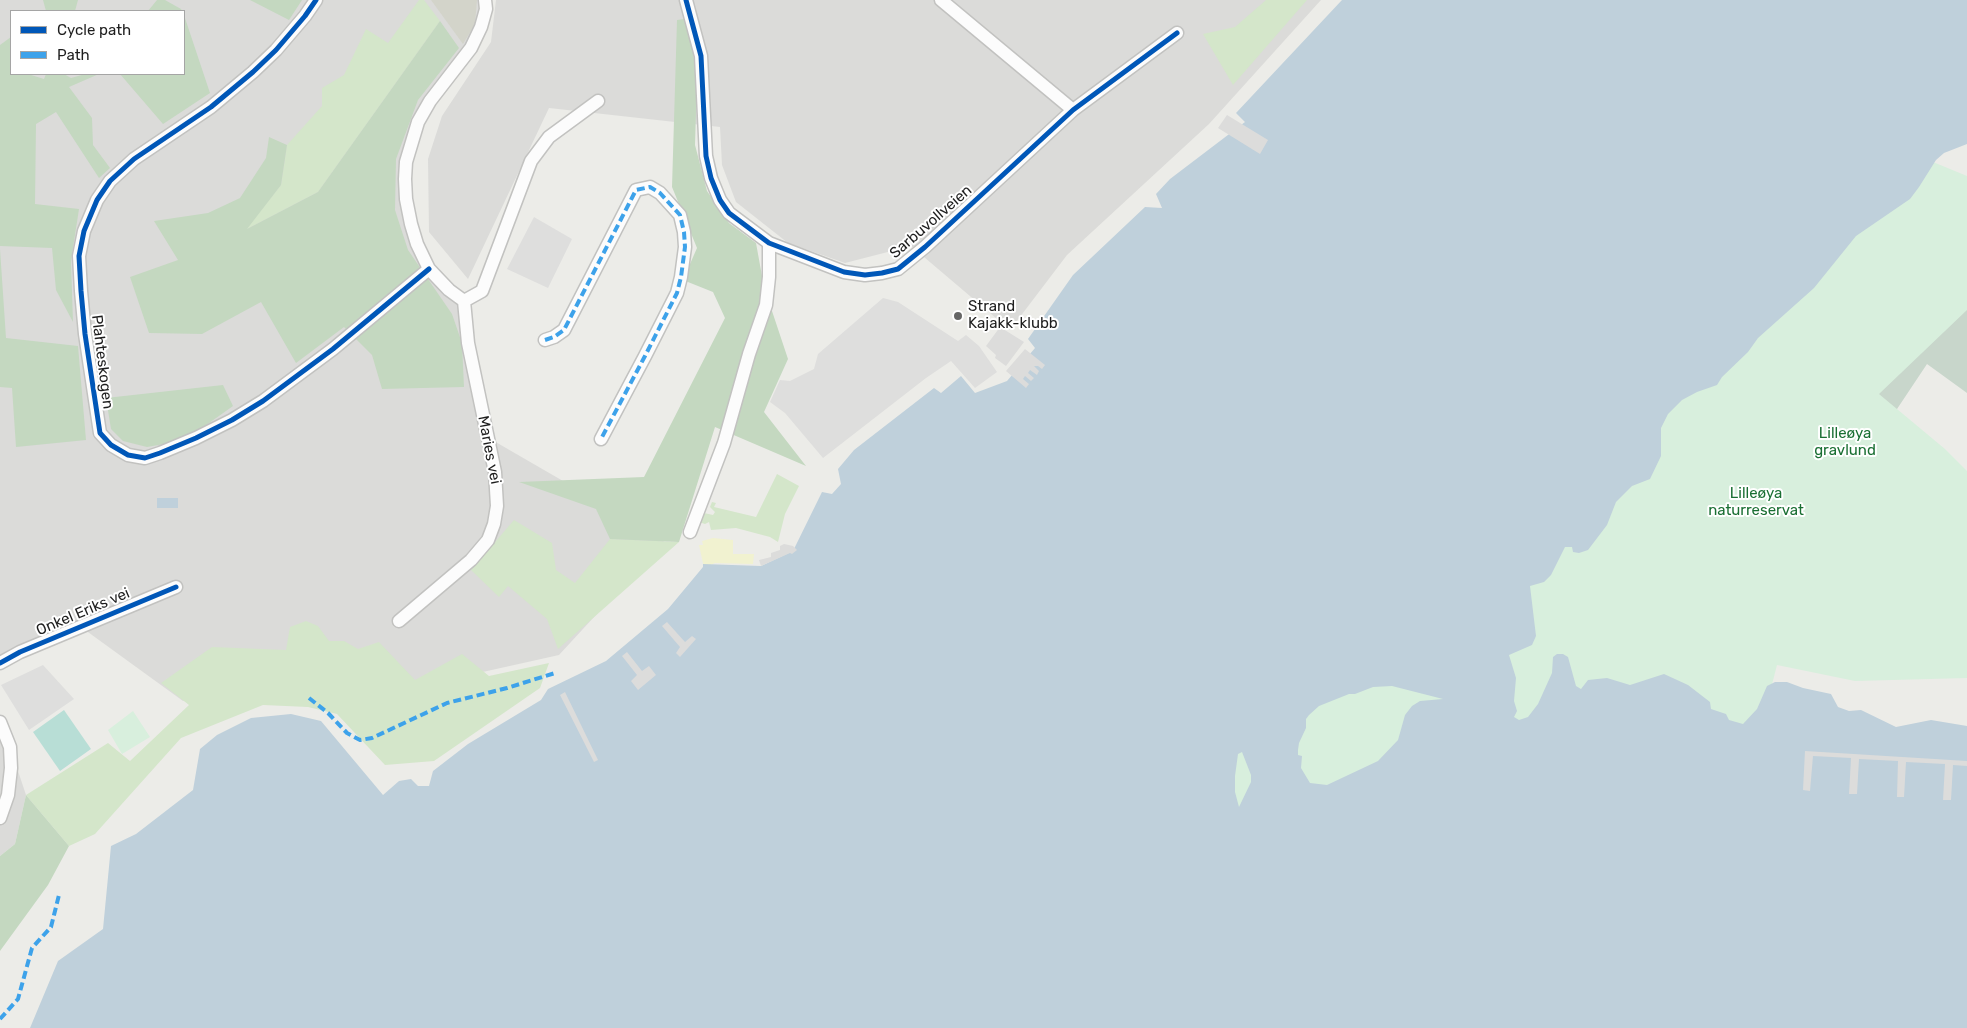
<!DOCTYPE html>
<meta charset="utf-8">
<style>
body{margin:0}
#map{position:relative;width:1967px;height:1028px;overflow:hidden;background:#ecece8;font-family:Rubik,sans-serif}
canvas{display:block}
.legend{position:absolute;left:10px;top:10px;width:175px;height:65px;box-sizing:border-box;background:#fff;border:1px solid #a5a5a5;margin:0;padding:6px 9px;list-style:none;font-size:15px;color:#1e1e1e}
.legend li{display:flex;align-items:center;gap:10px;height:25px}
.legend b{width:25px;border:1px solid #a5a5a5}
</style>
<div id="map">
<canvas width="1967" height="1028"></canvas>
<ul class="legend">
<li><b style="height:6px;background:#0057b8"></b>Cycle path</li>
<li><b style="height:6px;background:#3da2ea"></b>Path</li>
</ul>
</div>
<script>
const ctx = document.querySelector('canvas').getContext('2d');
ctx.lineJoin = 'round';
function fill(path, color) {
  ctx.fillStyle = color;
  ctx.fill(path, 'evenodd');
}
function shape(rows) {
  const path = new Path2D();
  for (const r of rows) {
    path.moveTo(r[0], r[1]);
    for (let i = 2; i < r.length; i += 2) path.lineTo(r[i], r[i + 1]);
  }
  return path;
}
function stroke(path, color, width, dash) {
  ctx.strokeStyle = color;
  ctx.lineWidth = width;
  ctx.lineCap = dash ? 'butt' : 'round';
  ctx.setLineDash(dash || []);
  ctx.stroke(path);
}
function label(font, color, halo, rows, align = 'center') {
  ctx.font = font + ' Rubik,sans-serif';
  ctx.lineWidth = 4;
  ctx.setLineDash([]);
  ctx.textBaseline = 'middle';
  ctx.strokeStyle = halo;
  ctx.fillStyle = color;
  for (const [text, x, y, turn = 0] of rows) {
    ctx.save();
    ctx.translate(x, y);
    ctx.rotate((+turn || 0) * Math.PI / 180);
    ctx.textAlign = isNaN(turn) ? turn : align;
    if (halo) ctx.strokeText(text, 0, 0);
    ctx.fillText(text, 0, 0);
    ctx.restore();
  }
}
fill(shape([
 [0,0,484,0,481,27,430,101,405,179,429,269,464,301,487,437,665,540,559,655,384,694,256,673,183,701,81,627,0,664],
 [11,11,184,11,184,74,11,74],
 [496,0,1321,0,1209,124,1067,255,1010,330,911,246,845,263,788,243,736,202,722,165,720,127,549,108,468,279,429,232,428,159,442,116,491,42],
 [0,729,10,747,26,795,15,844,0,856]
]), '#dbdbd9');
fill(shape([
 [431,0,477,0,475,24,463,44]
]), '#d3d4ca');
fill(shape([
 [419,0,424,0,440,21,318,192,245,230,281,185,287,145,322,106,322,88,344,75,366,29,388,43],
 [1266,0,1307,0,1233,85,1203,34,1235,27],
 [777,474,799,486,785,514,778,542,770,537,736,528,711,530,709,522,705,524,699,522,706,507,704,513,713,515,715,512,710,507,712,502,716,503,714,507,756,517],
 [514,520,552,543,556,570,575,583,610,539,679,542,558,649,547,619,508,586,499,597,471,570],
 [306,621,318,626,329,641,344,641,358,649,379,642,415,680,462,654,489,676,549,663,540,688,434,761,385,765,337,714,308,707,263,705,181,738,95,834,69,846,26,795,108,743,130,761,189,705,161,683,212,647,286,650,290,627]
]), '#d4e6ca');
fill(shape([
 [43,0,78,0,75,11,46,11],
 [157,0,165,0,181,9,182,11,148,11],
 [250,0,302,0,289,20],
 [184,15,210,93,163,124,120,74,184,74],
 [684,19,692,46,697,79,695,145,707,191,729,223,756,243,764,287,788,359,764,412,806,466,715,427,679,542,610,539,596,509,519,482,644,477,725,318,713,292,683,280,697,248,672,187,677,20],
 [440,21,459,48,418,100,396,159,395,210,408,250,452,314,462,343,464,387,382,389,372,355,344,327,296,363,261,302,202,334,149,333,130,277,178,260,154,221,208,213,240,198,266,158,269,137,287,145,281,185,247,229,318,192],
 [11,37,11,74,28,74,44,79,46,74,64,74,71,78,85,74,99,74,69,87,92,118,93,145,110,168,99,178,56,112,36,124,35,204,79,209,71,261,73,322,56,290,52,248,0,246,0,45],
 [0,249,6,338,78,346,86,440,16,447,12,388,0,387],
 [223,385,233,406,202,428,170,443,147,447,123,441,111,429,106,398],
 [26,795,69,846,48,885,0,951,0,856,15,844]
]), '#c4d8c0');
fill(shape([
 [713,538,733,540,733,554,754,554,753,564,715,563,704,568,699,545,703,545,702,541]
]), '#f1f2d0');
fill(shape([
 [1967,304,1967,393,1927,364,1877,439,1874,362]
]), '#c8d6cb');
fill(shape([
 [1933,162,1967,176,1967,310,1879,394,1945,449,1967,471,1967,678,1855,681,1777,665,1768,700,1753,727,1200,826,1237,707],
 [133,711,150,737,122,754,108,730]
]), '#d8efdd');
fill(shape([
 [64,710,91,749,60,771,33,732]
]), '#b8ded6');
fill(shape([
 [534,217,572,239,548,288,507,269],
 [883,298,898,302,958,341,966,335,979,346,997,372,975,388,951,361,926,378,823,458,785,413,770,402,780,380,790,381,814,369,818,354],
 [43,665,74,699,29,730,1,685]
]), '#dededd');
fill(shape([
 [1342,0,1967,0,1967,144,1944,153,1936,160,1919,187,1910,199,1856,236,1814,288,1758,338,1748,352,1722,377,1717,385,1697,392,1682,400,1668,414,1661,428,1661,456,1650,479,1632,486,1616,502,1607,525,1588,550,1579,553,1573,552,1572,547,1565,547,1551,575,1544,582,1530,586,1536,636,1532,645,1509,655,1516,678,1514,701,1517,711,1514,717,1519,720,1528,717,1538,704,1552,673,1553,657,1557,654,1563,654,1568,657,1576,686,1581,689,1588,680,1607,678,1630,685,1664,674,1688,685,1710,702,1711,709,1726,714,1729,720,1743,724,1757,709,1767,686,1775,682,1787,682,1803,688,1831,694,1838,707,1849,711,1861,710,1896,727,1931,720,1967,726,1967,1028,30,1028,58,961,103,929,111,846,136,834,193,790,200,749,217,735,251,718,291,714,321,721,383,795,399,781,411,779,418,786,429,786,433,771,468,744,541,700,548,689,606,661,668,609,703,567,703,564,761,566,793,551,822,492,832,494,841,484,838,469,854,450,934,388,941,393,961,376,975,393,1007,381,1035,348,1028,339,1073,275,1145,207,1162,208,1156,194,1170,179,1245,122,1236,113],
 [1392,686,1443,699,1420,701,1412,706,1405,715,1398,740,1378,761,1327,785,1310,783,1301,768,1302,756,1298,755,1298,750,1299,743,1306,728,1306,719,1309,715,1319,706,1349,694,1355,694,1373,687],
 [1242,752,1251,775,1251,782,1239,807,1235,792,1235,776,1238,754],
 [157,498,178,498,178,508,157,508]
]), '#bfd0db');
fill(shape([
 [1227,115,1268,140,1260,154,1218,128],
 [1000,327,1024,342,1006,366,995,358,996,355,986,346],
 [1025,349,1045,365,1042,369,1038,366,1034,366,1039,371,1037,375,1030,370,1028,373,1034,378,1031,381,1025,376,1023,379,1029,384,1026,388,1006,371],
 [784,544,793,546,797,550,792,554,790,553,761,566,759,560,771,557,771,553,780,550,780,546],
 [667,622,685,642,692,636,696,639,680,657,676,653,680,647,662,626],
 [627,652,642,671,649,666,656,675,638,690,631,681,637,675,622,656],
 [565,692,598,760,594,762,560,695],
 [1805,751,1967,761,1967,766,1953,765,1951,800,1943,800,1945,764,1906,762,1904,797,1897,797,1898,761,1859,759,1857,794,1849,794,1851,758,1813,756,1810,791,1803,790]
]), '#dcdcdb');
const street = shape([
 [316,0,305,16,276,50,253,72,211,107,134,159,110,181,97,200,84,231,79,256,81,291,85,334,100,433,111,445,128,455,145,458,160,453,196,438,232,420,263,401,333,349,429,269],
 [686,0,701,56,706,156,711,178,720,200,729,213,769,243,844,272,865,275,882,273,898,269,925,247,1073,110,1177,33],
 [941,0,1073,110],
 [464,301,482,291,531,161,549,137,598,101],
 [545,340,554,337,564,330,636,190,650,187,660,193,680,215,684,232,685,247,681,277,677,293,645,356,601,439],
 [690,532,724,443,749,354,766,305,769,277,769,243],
 [399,621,471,560,488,540,494,524,497,506,495,472,468,343,464,301,449,290,429,269,417,244,411,224,406,199,405,179,406,162,418,122,430,101,471,48,481,27,486,9,485,0],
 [0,663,20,652,176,587],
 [0,722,10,747,11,768,8,795,0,818]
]);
stroke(street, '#c2c2c0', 15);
stroke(street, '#fcfcfc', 12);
stroke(shape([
 [545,340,554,337,564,330,636,190,650,187,660,193,680,215,684,232,685,247,681,277,677,293,645,356,601,439],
 [309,698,328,713,347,733,360,740,372,738,447,703,507,688,555,673],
 [0,1019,18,999,32,948,51,927,59,895]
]), '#3da2ea', 4, [8, 4]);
stroke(shape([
 [316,0,305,16,276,50,253,72,211,107,134,159,110,181,97,200,84,231,79,256,81,291,85,334,100,433,111,445,128,455,145,458,160,453,196,438,232,420,263,401,333,349,429,269],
 [686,0,701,56,706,156,711,178,720,200,729,213,769,243,844,272,865,275,882,273,898,269,925,247,1073,110,1177,33],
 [0,663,20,652,176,587]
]), '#0057b8', 5);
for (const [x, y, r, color] of [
 [958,316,5,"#666665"]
]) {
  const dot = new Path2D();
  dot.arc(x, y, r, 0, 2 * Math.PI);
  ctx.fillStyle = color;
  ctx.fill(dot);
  stroke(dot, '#fff', 2);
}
label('15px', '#1e1e1e', '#fff', [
 ["Sarbuvollveien",931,222,-41],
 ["Plahteskogen",102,362,83],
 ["Maries vei",489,450,79],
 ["Onkel Eriks vei",83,612,-23]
]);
label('15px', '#1e1e1e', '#fff', [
 ["Strand",968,307],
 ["Kajakk-klubb",968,324]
], 'left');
label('15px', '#1a6f33', '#fff', [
 ["Lilleøya",1845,434],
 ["gravlund",1845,451],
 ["Lilleøya",1756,494],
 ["naturreservat",1756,511]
]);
</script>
